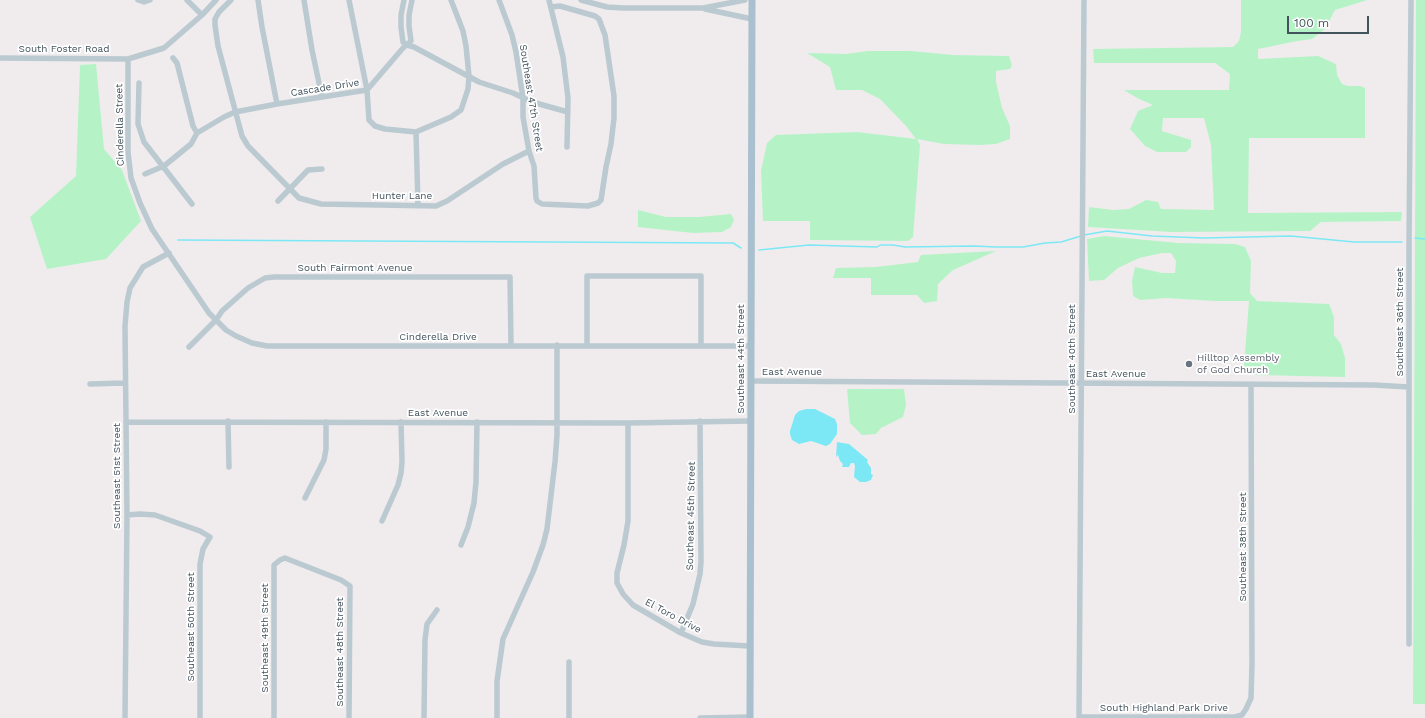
<!DOCTYPE html>
<style>
body{margin:0}
#map{position:relative;width:1425px;height:718px;overflow:hidden;background:#f0eced;font-family:"Work Sans",sans-serif}
canvas{display:block}
.scale{position:absolute;left:1287px;top:16px;width:82px;height:18px;box-sizing:border-box;border:2px solid #43535c;border-top:0;padding-left:5px;font-size:12px;line-height:14px;white-space:nowrap;color:#43535c;-webkit-text-stroke:3px #fff;paint-order:stroke}
</style>
<div id="map">
<canvas width="1425" height="718"></canvas>
<div class="scale">100 m</div>
</div>
<script>
const ctx = document.querySelector('canvas').getContext('2d');
ctx.lineJoin = 'round';
function fill(path, color) {
  ctx.fillStyle = color;
  ctx.fill(path, 'evenodd');
}
function shape(rows) {
  const path = new Path2D();
  for (const r of rows) {
    path.moveTo(r[0], r[1]);
    for (let i = 2; i < r.length; i += 2) path.lineTo(r[i], r[i + 1]);
  }
  return path;
}
function stroke(path, color, width, dash) {
  ctx.strokeStyle = color;
  ctx.lineWidth = width;
  ctx.lineCap = dash ? 'butt' : 'round';
  ctx.setLineDash(dash || []);
  ctx.stroke(path);
}
function label(font, color, halo, rows, align = 'center') {
  ctx.font = font + ' "Work Sans",sans-serif';
  ctx.lineWidth = 3.5;
  ctx.setLineDash([]);
  ctx.textBaseline = 'middle';
  ctx.strokeStyle = halo;
  ctx.fillStyle = color;
  for (const [text, x, y, turn = 0] of rows) {
    ctx.save();
    ctx.translate(x, y);
    ctx.rotate((+turn || 0) * Math.PI / 180);
    ctx.textAlign = isNaN(turn) ? turn : align;
    if (halo) ctx.strokeText(text, 0, 0);
    ctx.fillText(text, 0, 0);
    ctx.restore();
  }
}
fill(shape([
 [1241,0,1367,0,1335,10,1325,29,1312,39,1297,41,1258,49,1258,59,1318,56,1336,64,1337,75,1342,84,1348,86,1360,86,1365,88,1365,138,1249,138,1248,213,1402,212,1401,221,1321,222,1310,231,1171,232,1088,227,1089,207,1113,210,1129,209,1146,200,1158,202,1161,209,1214,210,1211,145,1204,118,1163,118,1162,131,1191,140,1191,147,1186,152,1157,152,1145,146,1130,129,1138,111,1153,105,1137,98,1124,90,1229,90,1230,74,1215,63,1094,63,1093,49,1233,47,1239,41,1241,32],
 [1416,0,1425,0,1425,704,1413,704],
 [868,51,911,51,953,55,1009,56,1012,65,1010,69,996,71,996,82,1002,108,1010,126,1010,139,996,144,980,145,944,144,917,139,920,145,913,237,908,241,810,240,810,221,763,221,761,171,767,143,776,135,857,132,916,139,906,126,880,99,862,90,836,90,830,67,807,53,846,54],
 [96,64,104,149,122,170,141,221,106,259,47,269,30,217,76,176,80,65],
 [638,210,666,217,699,217,731,214,734,220,731,227,722,232,693,233,638,227],
 [1104,236,1178,243,1235,244,1245,247,1251,261,1250,293,1257,301,1329,304,1334,317,1334,335,1341,344,1345,358,1345,377,1257,375,1247,372,1244,366,1249,301,1215,301,1166,298,1140,300,1133,296,1132,281,1135,267,1162,273,1175,273,1176,261,1171,253,1162,253,1139,258,1118,268,1104,280,1089,281,1087,239],
 [996,251,953,270,938,284,937,301,924,303,917,295,871,295,871,278,833,278,836,268,876,267,918,262,921,255],
 [847,389,904,389,906,405,903,417,881,428,876,434,862,435,850,423]
]), '#b5f3c7');
fill(shape([
 [806,409,815,409,835,419,837,424,837,434,830,444,826,446,811,441,799,444,792,440,790,434,790,431,795,415,799,411],
 [837,442,849,444,868,460,867,462,871,468,871,474,873,475,871,480,866,482,860,482,854,477,855,466,854,463,851,463,849,467,842,467,843,464,840,461,838,455,836,457]
]), '#7de8f5');
stroke(shape([
 [1084,235,1107,231,1152,236,1204,238,1291,236,1354,242,1402,242],
 [1415,238,1425,239],
 [178,240,733,243,741,248],
 [759,250,809,245,877,247,880,245,893,245,905,247,974,246,996,247,1023,247,1045,243,1061,242,1081,236]
]), '#7de8f5', 1.5);
stroke(shape([
 [138,0,144,2,150,0],
 [187,0,202,15],
 [231,0,219,12,215,19,215,25,218,46,242,136,248,146,299,198,321,204,436,206,447,201,503,164,529,151],
 [258,0,262,27,277,104],
 [304,0,312,50,322,97],
 [349,0,367,90,369,120,375,126,385,129,416,132,451,117,461,110,468,89,469,76,466,46,463,31,451,0],
 [404,0,401,15,401,27,403,42,407,45,414,47,479,82,513,93,532,102,568,112],
 [499,0,512,35,516,52,523,98,523,117,529,151,534,166,536,198,537,201,542,204,588,206,598,203,601,200,606,167,611,144,614,118,614,96,605,35,599,19,595,16,560,6,551,7],
 [549,0,563,57,568,98,567,147],
 [581,0,607,7,623,8,703,8,745,0],
 [705,9,752,19],
 [0,58,128,59,164,48,202,15,216,0],
 [173,58,177,63,193,126,197,133],
 [128,59,128,152,131,178,140,203,152,229,209,313,226,330,236,336,252,343,267,346,751,346],
 [139,83,138,124,144,142,192,204],
 [416,132,418,206],
 [145,174,164,166,191,144,197,133,224,117,235,112,277,104,367,90,403,48,411,41,409,26,409,15,412,0],
 [278,201,308,170,322,169],
 [587,346,587,276,701,276,701,346],
 [189,347,216,320,222,311,248,288,265,278,274,277,510,277,511,345],
 [751,381,1374,385,1409,387],
 [90,384,125,383],
 [228,421,229,467],
 [126,422,628,423,751,421],
 [628,423,628,521,624,545,617,573,617,583,623,594,633,605,681,633,702,642,714,644,749,646],
 [305,498,324,460,326,449,326,422],
 [127,515,140,514,155,515,200,531,210,537,203,549,200,564,200,718],
 [382,521,398,485,401,473,402,462,401,422],
 [461,545,468,527,474,503,476,482,477,422],
 [681,633,693,604,700,574,701,562,700,421],
 [1409,644,1409,246,1411,0],
 [569,662,569,718],
 [1079,717,1235,717,1242,715,1246,709,1251,698,1252,664,1251,384],
 [125,718,127,515,125,326,127,302,130,288,143,267,169,253],
 [274,718,274,565,280,560,285,558,341,580,350,586,349,718],
 [424,718,425,640,427,624,437,610],
 [497,718,497,681,503,639,533,572,543,545,547,529,555,462,557,435,557,345],
 [700,718,750,717],
 [1079,718,1084,0]
]), '#bbc9d1', 5.5);
stroke(shape([
 [750,718,752,0]
]), '#a9c0cf', 7);
for (const [x, y, r, color] of [
 [1189,364,4,"#6b7280"]
]) {
  const dot = new Path2D();
  dot.arc(x, y, r, 0, 2 * Math.PI);
  ctx.fillStyle = color;
  ctx.fill(dot);
  stroke(dot, '#fff', 1.5);
}
label('10px', '#43535c', '#fff', [
 ["South Foster Road",64,49],
 ["Cascade Drive",325,88,-9],
 ["Southeast 47th Street",531,98,81],
 ["Cinderella Street",120,125,-91],
 ["Hunter Lane",402,196],
 ["South Fairmont Avenue",355,268],
 ["Southeast 36th Street",1400,322,-90],
 ["Cinderella Drive",438,337],
 ["Southeast 44th Street",741,359,-90],
 ["Southeast 40th Street",1072,359,-90],
 ["East Avenue",792,372],
 ["East Avenue",1116,374],
 ["East Avenue",438,413],
 ["Southeast 51st Street",117,476,-90],
 ["Southeast 45th Street",691,516,-89],
 ["Southeast 38th Street",1243,547,-90],
 ["El Toro Drive",673,616,28],
 ["Southeast 50th Street",191,627,-90],
 ["Southeast 49th Street",265,638,-90],
 ["Southeast 48th Street",340,652,-90],
 ["South Highland Park Drive",1164,708]
]);
label('10px', '#5b616d', '#fff', [
 ["Hilltop Assembly",1197,358],
 ["of God Church",1197,370]
], 'left');
</script>
